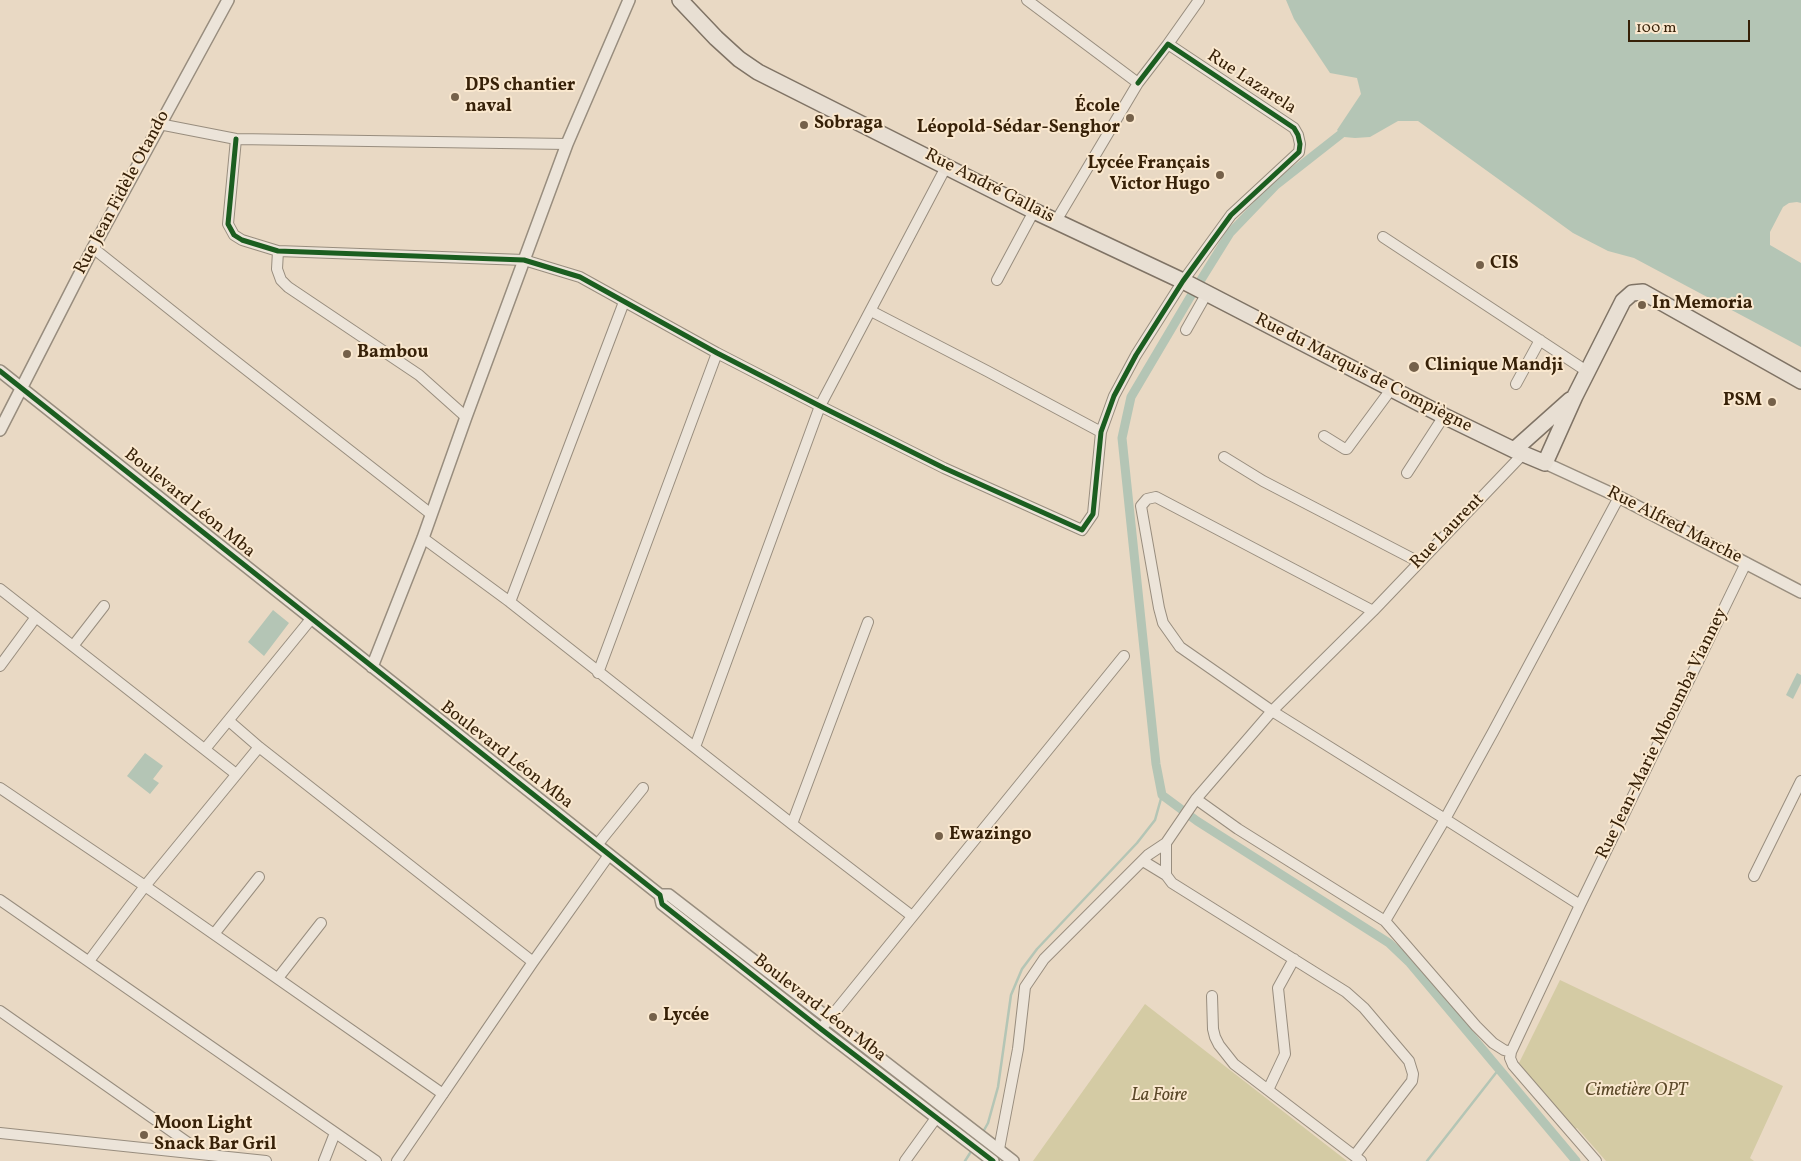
<!DOCTYPE html>
<meta charset="utf-8">
<style>
body{margin:0}
#map{position:relative;width:1801px;height:1161px;overflow:hidden;background:#e9d9c4;font-family:Vollkorn,serif}
canvas{display:block}
.scale{position:absolute;left:1628px;top:20px;width:122px;height:22px;box-sizing:border-box;border:2px solid #372108;border-top:0;padding-left:6px;font-size:15px;line-height:18px;white-space:nowrap;color:#372108;-webkit-text-stroke:4px #fae8cf;paint-order:stroke}
</style>
<div id="map">
<canvas width="1801" height="1161"></canvas>
<div class="scale">100 m</div>
</div>
<script>
const ctx = document.querySelector('canvas').getContext('2d');
ctx.lineJoin = 'round';
function fill(path, color) {
  ctx.fillStyle = color;
  ctx.fill(path, 'evenodd');
}
function shape(rows) {
  const path = new Path2D();
  for (const r of rows) {
    path.moveTo(r[0], r[1]);
    for (let i = 2; i < r.length; i += 2) path.lineTo(r[i], r[i + 1]);
  }
  return path;
}
function stroke(path, color, width, dash) {
  ctx.strokeStyle = color;
  ctx.lineWidth = width;
  ctx.lineCap = dash ? 'butt' : 'round';
  ctx.setLineDash(dash || []);
  ctx.stroke(path);
}
function label(font, color, halo, rows, align = 'center') {
  ctx.font = font + ' Vollkorn,serif';
  ctx.lineWidth = 4;
  ctx.setLineDash([]);
  ctx.textBaseline = 'middle';
  ctx.strokeStyle = halo;
  ctx.fillStyle = color;
  for (const [text, x, y, turn = 0] of rows) {
    ctx.save();
    ctx.translate(x, y);
    ctx.rotate((+turn || 0) * Math.PI / 180);
    ctx.textAlign = isNaN(turn) ? turn : align;
    if (halo) ctx.strokeText(text, 0, 0);
    ctx.fillText(text, 0, 0);
    ctx.restore();
  }
}
fill(shape([
 [1560,980,1783,1086,1750,1158,1754,1161,1606,1161,1577,1128,1573,1130,1519,1063],
 [1145,1004,1347,1161,1033,1161]
]), '#d4cba4');
fill(shape([
 [1286,0,1801,0,1801,203,1797,202,1789,203,1783,207,1770,232,1770,245,1801,263,1801,347,1634,258,1608,251,1573,233,1418,121,1398,121,1370,137,1355,138,1344,137,1337,130,1361,94,1357,78,1330,73,1294,19],
 [273,610,289,623,264,656,248,642],
 [1797,673,1801,675,1801,683,1793,699,1786,695],
 [145,753,163,766,153,779,159,783,150,794,127,776]
]), '#b4c5b5');
stroke(shape([
 [983,1132,988,1123,998,1087,1011,995,1022,969,1037,949,1137,843,1155,820,1162,795],
 [965,1161,972,1150],
 [1427,1161,1499,1069]
]), '#b4c5b5', 2.5);
stroke(shape([
 [1341,134,1276,185,1230,233,1189,299,1131,397,1122,438,1156,764,1162,795,1197,821,1389,943,1410,963,1576,1161]
]), '#b4c5b5', 9);
const minor = shape([
 [1027,0,1138,83,1056,221],
 [1168,44,1199,0],
 [159,124,236,139,567,144],
 [236,139,228,224,234,235,242,240,278,251,524,260,580,277,717,353,820,406,944,468,1082,530,1093,514,1101,432,1114,396,1136,355,1183,281,1231,215,1299,152,1300,144,1298,135,1294,128,1168,44,1138,83],
 [1383,237,1588,372],
 [93,248,216,346,431,514],
 [278,251,277,269,281,280,288,287,419,375,466,417],
 [997,280,1034,211],
 [871,311,987,371,1101,432],
 [1186,330,1207,293],
 [1516,384,1540,340],
 [1324,436,1345,449,1347,449,1392,388],
 [1224,457,1263,481,1419,562],
 [1407,473,1444,416],
 [423,538,510,602,792,824,912,916],
 [0,589,236,774],
 [510,602,624,302],
 [1373,611,1156,497,1147,499,1141,506,1159,608,1163,623,1180,647,1272,711,1445,819,1580,905],
 [73,646,104,606],
 [0,666,36,617],
 [598,673,717,353],
 [229,721,259,747,533,962],
 [695,747,820,406,946,167],
 [205,749,311,619],
 [0,788,145,886,443,1094],
 [1196,799,1238,829,1385,921,1476,1026,1493,1043,1504,1050,1511,1052],
 [792,824,868,622],
 [597,845,643,788],
 [1143,861,1166,875],
 [1754,876,1801,781],
 [0,900,376,1161],
 [1385,921,1445,819,1493,732,1619,497],
 [214,934,259,877],
 [89,961,145,886,259,747],
 [278,978,321,923],
 [1212,996,1213,1029,1215,1037,1219,1045,1234,1064,1361,1161],
 [0,1011,204,1154],
 [821,1029,1124,656],
 [1268,1090,1285,1054,1278,988,1294,959],
 [0,1133,266,1161],
 [999,1149,1018,1049,1025,987,1044,959,1148,855,1166,843],
 [1355,1155,1412,1081,1413,1074,1409,1061,1364,1008,1346,992,1172,883,1166,875,1166,843,1196,799,1272,711,1373,611,1523,454],
 [324,1161,335,1133],
 [397,1161,533,962,609,855],
 [905,1161,936,1118],
 [1596,1161,1513,1065,1510,1058,1511,1052,1580,905,1746,563]
]);
const tertiary = shape([
 [0,371,660,895,662,904,821,1029,993,1161],
 [0,430,93,248,228,0],
 [1545,463,1619,497,1801,592],
 [372,667,423,538,466,417,567,144,629,0],
 [660,895,669,895,1013,1161]
]);
const primary = shape([
 [680,0,716,38,739,59,758,72,1034,211,1187,283,1444,416,1514,450,1545,463,1575,396,1623,301,1632,293,1643,292,1801,381],
 [1514,450,1570,400]
]);
stroke(minor, '#988d7e', 12);
stroke(tertiary, '#988d7e', 14);
stroke(primary, '#7f7365', 18);
stroke(minor, '#ece4d9', 10);
stroke(tertiary, '#ece4d9', 11);
stroke(primary, '#e8dfd3', 15);
stroke(shape([
 [236,139,228,224,234,235,242,240,278,251,524,260,580,277,717,353,820,406,944,468,1082,530,1093,514,1101,432,1114,396,1136,355,1183,281,1231,215,1299,152,1300,144,1298,135,1294,128,1168,44,1138,83],
 [0,371,660,895,662,904,821,1029,993,1161]
]), '#1b5e20', 5);
for (const [x, y, r, color] of [
 [455,97,5,"#75614a"],
 [1130,118,5,"#75614a"],
 [804,125,5,"#75614a"],
 [1220,175,5,"#75614a"],
 [1480,265,5,"#75614a"],
 [1642,305,5,"#75614a"],
 [347,354,5,"#75614a"],
 [1414,367,6,"#75614a"],
 [1772,402,5,"#75614a"],
 [939,836,5,"#75614a"],
 [653,1017,5,"#75614a"],
 [144,1135,5,"#75614a"]
]) {
  const dot = new Path2D();
  dot.arc(x, y, r, 0, 2 * Math.PI);
  ctx.fillStyle = color;
  ctx.fill(dot);
  stroke(dot, '#fae8cf', 2);
}
label('18px', '#372108', '#fae8cf', [
 ["Rue Lazarela",1251,83,33],
 ["Rue André Gallais",989,187,27],
 ["Rue Jean Fidèle Otando",123,193,-62],
 ["Rue du Marquis de Compiègne",1363,374,27],
 ["Boulevard Léon Mba",189,504,39],
 ["Rue Alfred Marche",1674,526,27],
 ["Rue Laurent",1448,532,-46],
 ["Rue Jean-Marie Mboumba Vianney",1663,734,-64],
 ["Boulevard Léon Mba",506,756,38],
 ["Boulevard Léon Mba",819,1009,38]
]);
label('bold 18px', '#372108', '#fae8cf', [
 ["DPS chantier",465,87],
 ["naval",465,108],
 ["École",1120,108,"right"],
 ["Léopold-Sédar-Senghor",1120,129,"right"],
 ["Sobraga",814,125],
 ["Lycée Français",1210,165,"right"],
 ["Victor Hugo",1210,186,"right"],
 ["CIS",1490,265],
 ["In Memoria",1652,305],
 ["Bambou",357,354],
 ["Clinique Mandji",1425,367],
 ["PSM",1762,402,"right"],
 ["Ewazingo",949,836],
 ["Lycée",663,1017],
 ["Moon Light",154,1125],
 ["Snack Bar Gril",154,1146]
], 'left');
label('italic 18px', '#5a4828', '#fae8cf', [
 ["Cimetière OPT",1636,1092],
 ["La Foire",1159,1097]
]);
</script>
